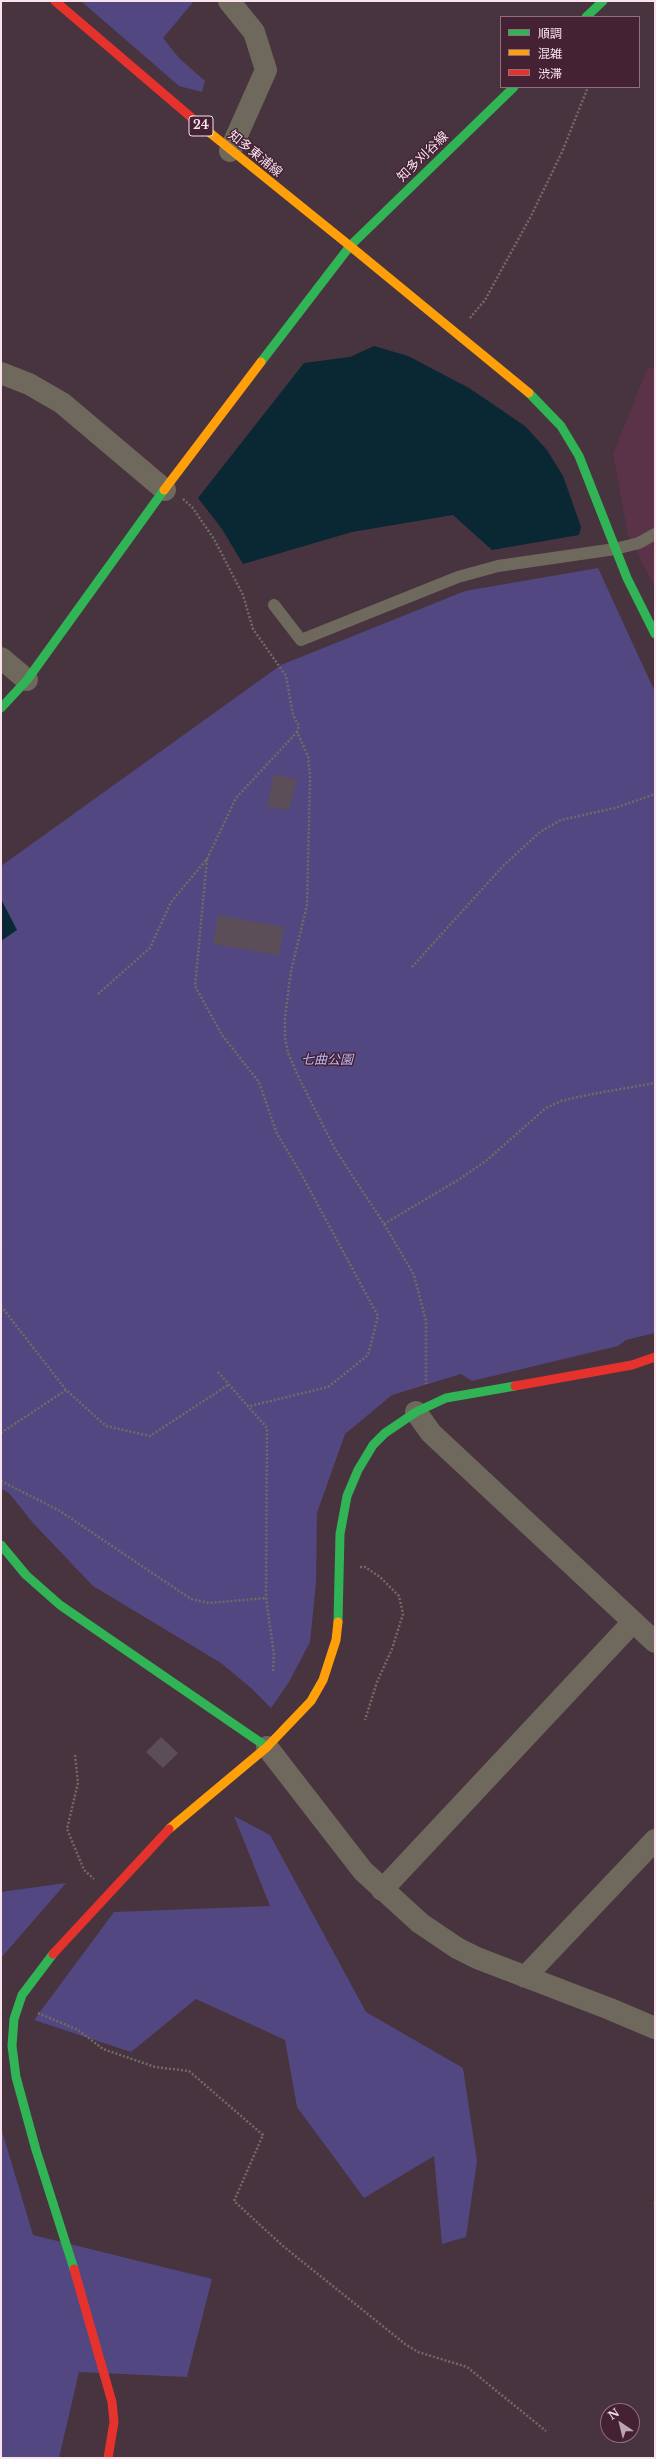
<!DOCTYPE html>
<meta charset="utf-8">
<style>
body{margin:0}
#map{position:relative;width:656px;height:2459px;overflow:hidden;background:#47343e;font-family:"Libre Baskerville","Noto Sans JP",serif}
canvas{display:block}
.frame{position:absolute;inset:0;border:2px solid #fae3ed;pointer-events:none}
.legend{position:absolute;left:500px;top:16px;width:140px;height:72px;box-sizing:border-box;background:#442234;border:1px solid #8d6f7e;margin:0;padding:5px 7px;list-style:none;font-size:12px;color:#fae3ed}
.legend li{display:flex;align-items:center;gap:8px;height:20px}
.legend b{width:20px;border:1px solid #8d6f7e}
.north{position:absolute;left:600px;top:2403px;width:40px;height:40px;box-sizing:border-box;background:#442234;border:1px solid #8d6f7e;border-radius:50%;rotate:325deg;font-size:11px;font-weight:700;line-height:16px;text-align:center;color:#fae3ed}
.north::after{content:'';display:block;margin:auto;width:14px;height:18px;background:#bba6b0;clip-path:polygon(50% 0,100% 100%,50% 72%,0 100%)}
</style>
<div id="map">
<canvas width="656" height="2459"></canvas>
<div class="frame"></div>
<ul class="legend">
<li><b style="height:5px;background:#30b455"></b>順調</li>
<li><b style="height:5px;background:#ff9f0a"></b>混雑</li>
<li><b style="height:5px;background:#e5322d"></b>渋滞</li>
</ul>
<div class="north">N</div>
</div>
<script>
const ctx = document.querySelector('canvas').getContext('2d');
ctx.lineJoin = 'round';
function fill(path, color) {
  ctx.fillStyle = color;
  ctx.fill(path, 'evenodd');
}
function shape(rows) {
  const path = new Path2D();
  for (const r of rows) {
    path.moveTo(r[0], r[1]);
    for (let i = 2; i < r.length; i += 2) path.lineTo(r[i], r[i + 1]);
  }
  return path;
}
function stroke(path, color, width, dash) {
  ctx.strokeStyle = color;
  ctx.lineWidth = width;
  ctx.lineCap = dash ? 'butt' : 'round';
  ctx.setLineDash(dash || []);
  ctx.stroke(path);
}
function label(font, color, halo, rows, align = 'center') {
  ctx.font = font + ' "Libre Baskerville","Noto Sans JP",serif';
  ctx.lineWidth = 3;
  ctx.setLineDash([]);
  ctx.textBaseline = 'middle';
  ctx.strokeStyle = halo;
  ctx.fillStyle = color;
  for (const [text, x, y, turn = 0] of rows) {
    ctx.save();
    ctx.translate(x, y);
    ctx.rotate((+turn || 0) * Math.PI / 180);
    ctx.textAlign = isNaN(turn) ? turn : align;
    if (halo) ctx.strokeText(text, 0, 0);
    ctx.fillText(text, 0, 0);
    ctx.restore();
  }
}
fill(shape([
 [648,367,655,369,655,588,628,535,613,454]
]), '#5a3348');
fill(shape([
 [81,1,194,1,163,38,179,58,205,81,202,92,179,86],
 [598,568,655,692,655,1333,626,1340,618,1346,472,1381,461,1374,392,1395,345,1434,317,1513,316,1583,310,1642,289,1682,271,1708,251,1688,221,1663,93,1586,33,1523,9,1493,1,1489,1,866,281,665,465,591],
 [234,1816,270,1835,366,2012,463,2068,477,2161,466,2237,442,2244,434,2156,364,2198,297,2107,285,2040,196,1999,131,2052,34,2020,114,1912,270,1906],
 [66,1883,1,1958,1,1892],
 [1,2128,33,2235,212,2279,187,2377,79,2372,59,2458,1,2458]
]), '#524780');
fill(shape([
 [374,346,408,356,469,388,525,426,547,450,563,476,581,527,579,535,492,550,453,515,352,532,243,564,222,529,198,498,304,363,350,357],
 [1,899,17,930,1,941]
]), '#0a2734');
fill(shape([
 [274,774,297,780,289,810,267,807],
 [218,915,284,927,279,955,213,944],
 [161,1737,178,1753,163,1768,146,1752]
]), '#5c4e58');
stroke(shape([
 [470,318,485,300,531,216,562,152,588,87],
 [183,499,192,507,214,539,243,595,253,629,286,676,293,715,299,726,297,732,308,756,310,777,307,905,291,971,285,1018,285,1037,288,1053,299,1078,335,1149,384,1224,414,1275,426,1321,426,1384],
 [207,859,236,798,297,732],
 [412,967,503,866,540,832,561,820,615,808,655,794],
 [98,994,150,948,171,902,207,859,195,986,222,1035,259,1082,277,1134,299,1170,378,1316,368,1355,328,1387,250,1406],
 [384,1224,458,1180,487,1160,546,1108,561,1101,587,1095,655,1083],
 [1,1242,1,1241],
 [1,1306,66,1390,106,1426,150,1436,228,1385],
 [218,1372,267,1428,266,1598,274,1655,273,1671],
 [1,1433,66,1390],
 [1,1481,60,1511,191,1599,209,1603,266,1598],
 [360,1567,365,1567,380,1577,399,1596,403,1614,392,1649,377,1682,365,1720],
 [75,1755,78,1783,67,1829,84,1870,94,1879],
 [38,2013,78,2030,103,2049,155,2067,189,2071,263,2135,234,2201,283,2246,405,2344,418,2352,467,2367,546,2431],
 [654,2204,655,2203]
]), '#726b64', 2.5, [2, 2]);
stroke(shape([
 [274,605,301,640,458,577,498,566,615,549,639,543,655,534]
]), '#6e695c', 12);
stroke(shape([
 [229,1,254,32,266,70,230,151],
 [1,373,29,384,62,403,165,490],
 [1,658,27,680],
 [416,1412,431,1433,655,1642],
 [267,1747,363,1871,420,1923,457,1948,477,1958,610,2009,655,2028],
 [382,1890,633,1622],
 [525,1977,655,1840]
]), '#6e695c', 22);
stroke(shape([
 [586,17,603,1],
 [261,362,350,246,514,87],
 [529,393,561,426,579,456,627,578,655,634],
 [1,708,27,680,164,490],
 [1,1545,26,1575,60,1605,267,1747],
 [338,1622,340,1534,347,1496,358,1470,373,1445,385,1433,416,1412,446,1398,515,1386],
 [53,1954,22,1995,14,2019,12,2046,16,2077,36,2150,74,2269]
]), '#30b455', 9);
stroke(shape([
 [199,124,350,246],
 [350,246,529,393],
 [164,490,261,362],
 [169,1829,267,1747,311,1701,323,1680,336,1640,338,1622]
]), '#ff9f0a', 9);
stroke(shape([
 [55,1,199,124],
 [515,1386,632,1365,655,1357],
 [53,1954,169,1829],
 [74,2269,112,2402,114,2422,108,2458]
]), '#e5322d', 9);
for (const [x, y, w] of [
 [201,126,24]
]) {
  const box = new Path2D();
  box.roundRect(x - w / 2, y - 10, w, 20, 3);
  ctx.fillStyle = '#442234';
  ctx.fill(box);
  stroke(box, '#fae3ed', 1);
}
label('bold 12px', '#fae3ed', null, [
 ["24",201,126]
]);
label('13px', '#fae3ed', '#442234', [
 ["知多東浦線",255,154,39],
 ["知多刈谷線",423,157,-44]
]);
label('italic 13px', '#bcb7f4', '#442234', [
 ["七曲公園",327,1060]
]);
</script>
